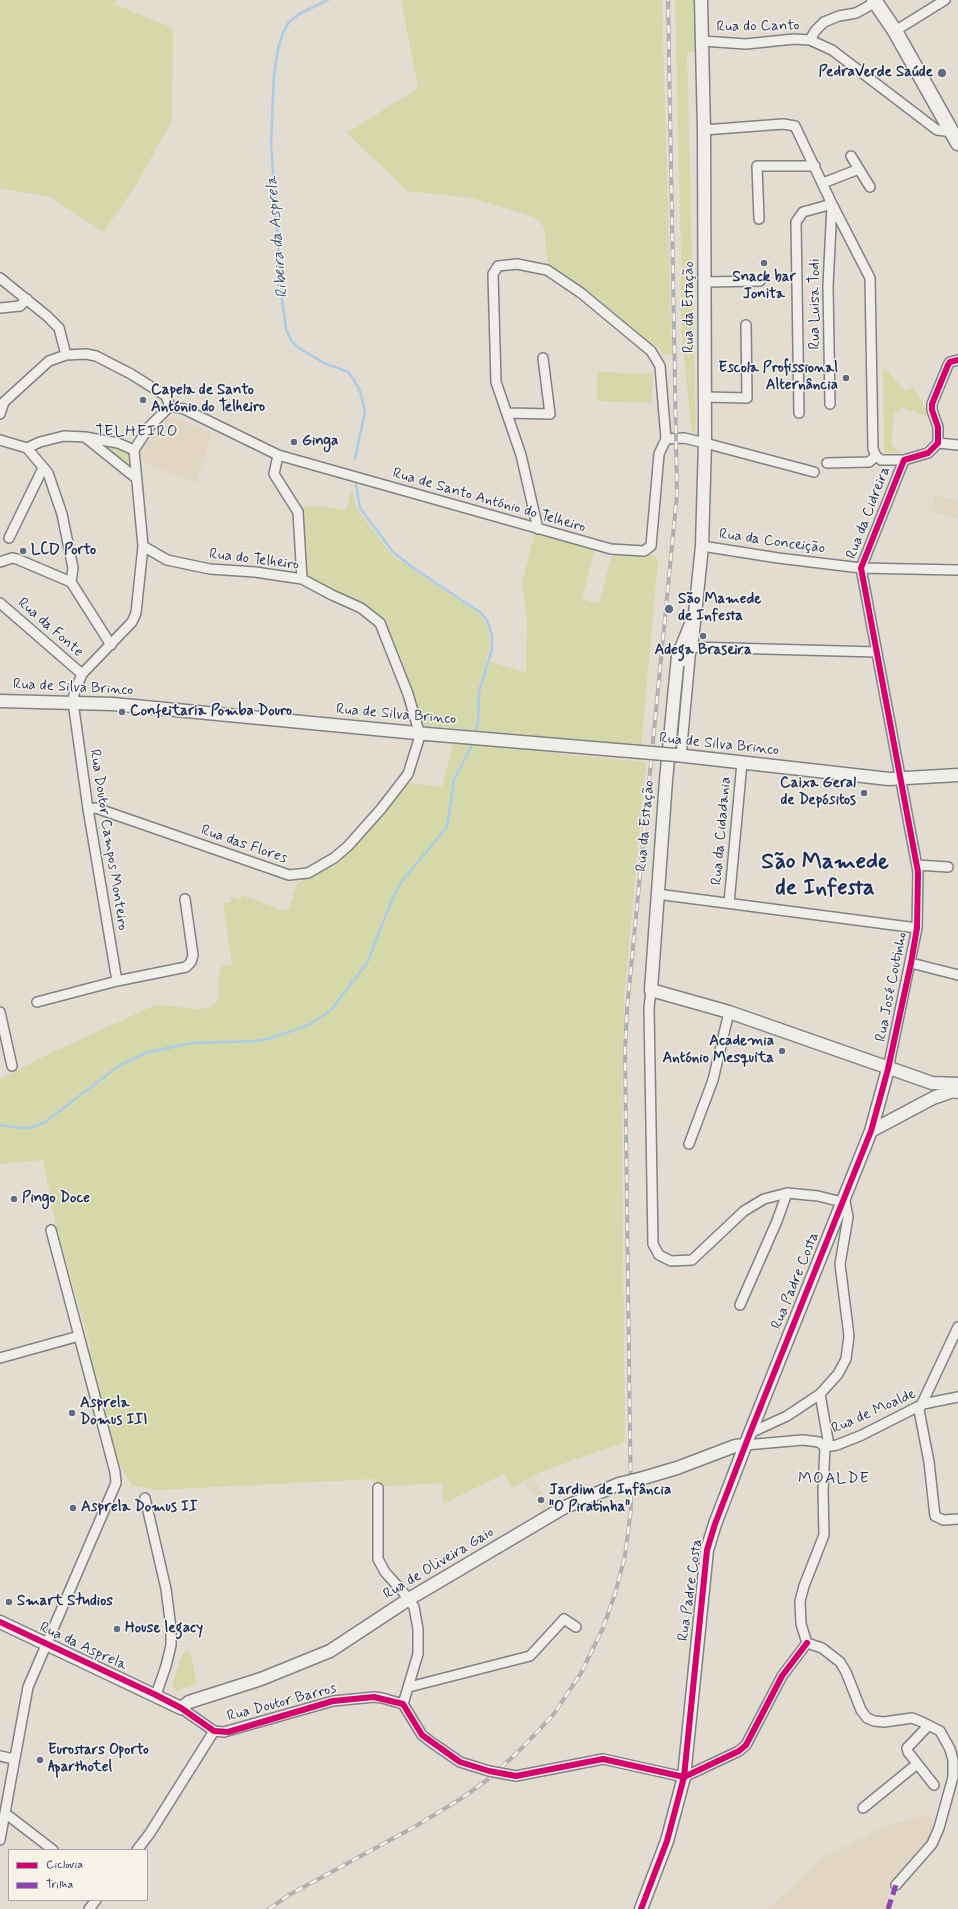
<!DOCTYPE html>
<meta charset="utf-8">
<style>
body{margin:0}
#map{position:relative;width:958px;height:1909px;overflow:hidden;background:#e2dcd1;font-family:Mynerve,sans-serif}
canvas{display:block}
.legend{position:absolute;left:8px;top:1849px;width:140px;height:52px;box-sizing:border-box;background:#f7f3e8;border:1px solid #9fa5b1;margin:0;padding:5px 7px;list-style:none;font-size:12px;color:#1b2f5e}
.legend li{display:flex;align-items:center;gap:8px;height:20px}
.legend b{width:20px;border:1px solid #9fa5b1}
</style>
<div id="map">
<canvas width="958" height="1909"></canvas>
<ul class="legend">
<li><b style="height:5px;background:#d6006c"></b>Ciclovia</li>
<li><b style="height:5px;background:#8e44ad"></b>Trilha</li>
</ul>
</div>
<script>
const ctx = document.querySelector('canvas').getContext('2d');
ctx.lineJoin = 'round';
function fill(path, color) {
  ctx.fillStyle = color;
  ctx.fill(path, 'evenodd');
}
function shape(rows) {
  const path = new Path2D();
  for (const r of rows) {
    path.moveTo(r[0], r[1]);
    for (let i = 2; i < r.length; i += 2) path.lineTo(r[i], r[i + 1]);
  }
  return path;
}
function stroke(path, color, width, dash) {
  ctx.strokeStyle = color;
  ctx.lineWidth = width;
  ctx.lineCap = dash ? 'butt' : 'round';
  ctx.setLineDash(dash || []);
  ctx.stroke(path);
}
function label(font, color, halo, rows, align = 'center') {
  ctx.font = font + ' Mynerve,sans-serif';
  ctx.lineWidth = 3;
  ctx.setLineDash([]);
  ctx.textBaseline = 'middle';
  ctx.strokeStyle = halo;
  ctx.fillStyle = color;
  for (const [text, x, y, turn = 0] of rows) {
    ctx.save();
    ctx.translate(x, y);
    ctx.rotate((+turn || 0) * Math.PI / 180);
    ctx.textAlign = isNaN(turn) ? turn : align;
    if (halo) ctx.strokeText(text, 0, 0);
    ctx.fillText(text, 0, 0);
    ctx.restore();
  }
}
fill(shape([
 [170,417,182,419,212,433,196,483,140,460,140,454,143,448,161,423],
 [935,495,958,501,958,519,930,511],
 [533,1477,552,1510,544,1514,525,1482],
 [929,1814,935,1829,929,1844,895,1882,889,1892,885,1909,768,1909,826,1856,885,1826]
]), '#e1d6c1');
fill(shape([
 [0,0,116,0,114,4,173,28,172,120,135,187,103,232,50,197,0,188],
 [401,0,662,0,672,355,662,355,659,347,645,342,548,266,544,227,536,218,472,198,407,191,347,133,418,88],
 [675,0,695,0,698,52,687,52,696,431,692,433,681,326,681,257],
 [883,366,905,391,913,387,925,407,927,405,930,418,901,407,899,412,894,412,891,445,902,453,884,453],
 [597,372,653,374,652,403,597,401],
 [109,447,115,447,126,451,132,460,131,467,129,468,113,454,109,450],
 [351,492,353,492,357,509,393,556,458,600,475,610,488,625,491,646,486,661,526,672,527,620,522,582,535,533,595,548,582,599,599,604,612,554,654,555,658,560,641,748,423,725,401,658,383,620,306,577,298,507,317,506,346,510],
 [453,743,646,762,624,999,622,1140,625,1442,540,1472,512,1488,504,1474,443,1504,442,1483,375,1487,374,1479,156,1490,132,1485,116,1459,87,1349,91,1348,56,1226,43,1160,0,1164,0,1079,51,1053,157,1004,192,1009,207,1008,216,1003,219,996,218,979,221,966,232,964,223,903,231,902,231,897,240,900,242,895,282,910,289,908,297,883,299,883,338,863,403,782,442,787],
 [186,1651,190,1652,197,1684,175,1691,172,1684,183,1653]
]), '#d5d9aa');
stroke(shape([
 [328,0,299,14,289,22,283,33,278,48,274,75,271,143,282,299,286,329,292,342,299,348,324,363,348,372,354,380,360,391,365,411,355,459],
 [356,485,360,508,393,552,412,567,481,613,488,622,492,636,492,650,479,691,478,723,476,731],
 [0,1125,21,1128,34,1127,45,1122,120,1065,148,1052,193,1043,256,1041,268,1039,309,1025,331,1010,367,963,391,902,402,881,447,827,454,780,472,745]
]), '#aacce6', 2.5);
const street = shape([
 [895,31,945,0],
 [810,40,815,31,824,22,839,16,856,13,876,2],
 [702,41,746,44,794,39,810,40,832,50,937,130,953,132],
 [704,130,783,124,795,126,832,204,870,278,873,449,876,456,881,460,904,460],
 [851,156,870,187],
 [823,183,859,169],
 [759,219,757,166,815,166],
 [0,278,47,316,59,328,66,355],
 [705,282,760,281],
 [0,308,20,306,27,299],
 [706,397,747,398,746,325],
 [830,404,828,286,832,204],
 [170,406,184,409,278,455,611,549,644,551,651,546,659,454,666,439,684,438,705,443,814,472],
 [508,413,550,414,543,358],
 [799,413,796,222,803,212,832,204],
 [0,414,4,402,49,361,66,355,86,354,96,356,131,374,166,396,170,406],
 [85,437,118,443,134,450,143,546,136,613,132,622,82,674,74,694,73,702,88,809,117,981],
 [0,440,27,448,40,442,64,436,85,437,136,478],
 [938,443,958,445],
 [27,448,48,473,62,514,73,568,71,582,111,645],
 [134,450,149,427,170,406],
 [278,455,274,474,298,512,302,579],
 [827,463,869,462,876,456],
 [538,529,521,455,496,382,493,274,498,266,517,264,547,270,581,293,651,351,660,366,666,439],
 [9,538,43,468],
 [702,546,778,558,861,568,958,570],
 [0,562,12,558,17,559,71,582],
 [0,603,82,674],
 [681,756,691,647,877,652],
 [88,809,96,808,289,875,308,873,334,858,348,846,381,809,408,774,419,739,418,728,408,694,380,623,361,608,332,595,302,579,255,572,210,569,167,560,143,546],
 [917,865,948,867],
 [657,894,917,928],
 [729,903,742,763],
 [911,963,958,975],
 [651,990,649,1008,653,1244,659,1255,671,1261,692,1260,744,1211,764,1199,787,1193,818,1196,842,1202],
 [37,1002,117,981,186,967,191,962,193,955,185,899],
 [0,1012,12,1066],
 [888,1069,917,928,918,872,861,568,904,460,928,453,938,443,938,427,932,410,932,404,948,365,950,362,958,360],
 [689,1144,713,1080,729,1012],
 [740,1305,777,1221,787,1193],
 [958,1327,919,1410,929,1462,935,1516,943,1520,958,1519],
 [0,1358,79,1336],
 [750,1433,787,1416,820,1394],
 [745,1445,803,1440,819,1442,825,1447],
 [825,1447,837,1445,862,1435,923,1404,958,1397],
 [378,1488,378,1559,385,1572,403,1592,414,1607,418,1629,418,1654,403,1704],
 [145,1498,166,1589,171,1628,171,1645,166,1666,156,1695],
 [807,1643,801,1624,800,1601,804,1586,824,1535,823,1491,825,1447,828,1440,820,1394,838,1374,846,1359,849,1336,840,1264,848,1217,844,1196],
 [807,1643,822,1648,840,1662,846,1672,861,1710,867,1718,874,1721,884,1722,912,1718,922,1722,940,1731,950,1749,953,1760,953,1777,939,1828,932,1844,896,1885],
 [409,1687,530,1656,564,1619,576,1627],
 [181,1708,214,1731,224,1732,333,1701,374,1697,382,1698,403,1704,422,1735,431,1742,460,1762,489,1771],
 [928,1726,907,1748,908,1752,934,1785],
 [0,1756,14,1759],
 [516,1776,603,1759,684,1777,739,1751,746,1745,782,1676,807,1643],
 [863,1808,917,1764],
 [5,1813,53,1850],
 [0,1840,28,1687,116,1483,115,1472,51,1230],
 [137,1850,150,1833,214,1731],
 [89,1909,96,1900]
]);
const secondary = shape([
 [695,614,678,656,666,780,651,990,729,1012,932,1083,958,1084],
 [681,661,691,647,695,614,702,546,705,443,704,130,701,0],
 [0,701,113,704,427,734],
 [676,755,889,779,958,775],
 [871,1131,933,1098,953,1091,958,1092],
 [643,1478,677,1468,735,1446,745,1445],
 [0,1622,181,1708,189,1702,261,1679,330,1651,409,1599,563,1508,619,1484],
 [641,1909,667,1841,684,1777,707,1550,715,1524,750,1433,871,1131,888,1069]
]);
const primary = shape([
 [874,0,895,31,958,143]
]);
stroke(street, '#818286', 12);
stroke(secondary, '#818286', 15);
stroke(primary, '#818286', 17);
stroke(street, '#f0eee9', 9);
stroke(secondary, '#f0eee9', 12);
stroke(primary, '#f0eee9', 14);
const rail = shape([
 [269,1909,289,1895,416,1826,462,1798,490,1778,523,1747,553,1715,581,1673,603,1628,615,1594,625,1556,631,1509,625,1053,627,1009,677,494,668,0]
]);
stroke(rail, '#aeafb1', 4);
stroke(rail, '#f7f3e8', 2.5, [8]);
const streetBridge = shape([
 [489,1771,516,1776]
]);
const secondaryBridge = shape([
 [427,734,676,755],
 [619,1484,643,1478]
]);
stroke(streetBridge, '#818286', 12, []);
stroke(secondaryBridge, '#818286', 15, []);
stroke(streetBridge, '#f0eee9', 9);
stroke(secondaryBridge, '#f0eee9', 12);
stroke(shape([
 [888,1909,896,1885]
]), '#8e44ad', 5, [10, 5]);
stroke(shape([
 [0,1622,156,1695,181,1708,214,1731,228,1732,333,1701,374,1697,403,1704,422,1735,460,1762,489,1771,516,1776,603,1759,684,1777,739,1751,746,1745,782,1676,807,1643],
 [641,1909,667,1841,684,1777,707,1550,715,1524,750,1433,871,1131,888,1069,911,963,917,928,918,872,861,568,904,460,928,453,938,443,938,427,932,410,932,404,948,365,950,362,958,360]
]), '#d6006c', 6);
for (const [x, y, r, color] of [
 [942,73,5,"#616c86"],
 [764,263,4,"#616c86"],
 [846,378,4,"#616c86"],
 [143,400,4,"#616c86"],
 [294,442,4,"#616c86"],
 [23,551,4,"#616c86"],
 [669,609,5,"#616c86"],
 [703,636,4,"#616c86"],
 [122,712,4,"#616c86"],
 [864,793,4,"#616c86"],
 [782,1051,4,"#616c86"],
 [14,1199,4,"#616c86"],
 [72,1413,4,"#616c86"],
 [541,1500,4,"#616c86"],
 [73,1508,4,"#616c86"],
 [9,1602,4,"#616c86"],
 [117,1629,4,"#616c86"],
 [40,1760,4,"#616c86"]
]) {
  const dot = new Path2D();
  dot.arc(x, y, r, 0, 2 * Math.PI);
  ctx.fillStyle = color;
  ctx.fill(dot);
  stroke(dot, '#f7f3e8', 1.5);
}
label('15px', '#1b2f5e', '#f7f3e8', [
 ["Rua do Canto",758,27,-1],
 ["Rua Luisa Todi",816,304,-90],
 ["Rua da Estação",690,307,-90],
 ["Rua de Santo António do Telheiro",489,501,16],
 ["Rua da Cidreira",869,513,-69],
 ["Rua da Conceição",772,542,8],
 ["Rua do Telheiro",254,560,7],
 ["Rua da Fonte",50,628,41],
 ["Rua de Silva Brinco",73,688,3],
 ["Rua de Silva Brinco",396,715,5],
 ["Rua de Silva Brinco",719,745,6],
 ["Rua da Estação",646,826,-85],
 ["Rua da Cidadania",722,831,-85],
 ["Rua Doutor Campos Monteiro",108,840,81],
 ["Rua das Flores",244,845,19],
 ["Rua José Coutinho",892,987,-79],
 ["Rua Padre Costa",796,1281,-68],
 ["Rua de Moalde",874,1412,-24],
 ["Rua de Oliveira Gaio",439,1564,-31],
 ["Rua Padre Costa",691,1590,-82],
 ["Rua da Asprela",83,1647,25],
 ["Rua Doutor Barros",282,1703,-15]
]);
label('bold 15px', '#1b2f5e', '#f7f3e8', [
 ["PedraVerde Saúde",933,73,"right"],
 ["Snack bar",764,278,"center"],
 ["Jonita",764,295,"center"],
 ["Escola Profissional",838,369,"right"],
 ["Alternância",838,386,"right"],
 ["Capela de Santo",151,391],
 ["António do Telheiro",151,408],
 ["Ginga",302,442],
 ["LCD Porto",31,551],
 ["São Mamede",678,600],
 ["de Infesta",678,617],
 ["Adega Braseira",703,651,"center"],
 ["Confeitaria Pomba Douro",130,712],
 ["Caixa Geral",856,784,"right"],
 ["de Depósitos",856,801,"right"],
 ["Academia",774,1042,"right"],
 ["António Mesquita",774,1059,"right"],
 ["Pingo Doce",22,1199],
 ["Asprela",80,1404],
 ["Domus III",80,1421],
 ["Jardim de Infância",549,1491],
 ["\"O Piratinha\"",549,1508],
 ["Asprela Domus II",81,1508],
 ["Smart Studios",17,1602],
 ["House legacy",125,1629],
 ["Eurostars Oporto",48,1751],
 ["Aparthotel",48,1768]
], 'left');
label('italic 16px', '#395482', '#f7f3e8', [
 ["Ribeira da Asprela",278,237,-95]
]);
ctx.letterSpacing = '1px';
label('16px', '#1b2f5e', '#f7f3e8', [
 ["TELHEIRO",137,433],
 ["MOALDE",834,1480]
]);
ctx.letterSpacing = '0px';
label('bold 23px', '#1b2f5e', '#f7f3e8', [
 ["São Mamede",825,863],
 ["de Infesta",825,889]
]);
</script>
